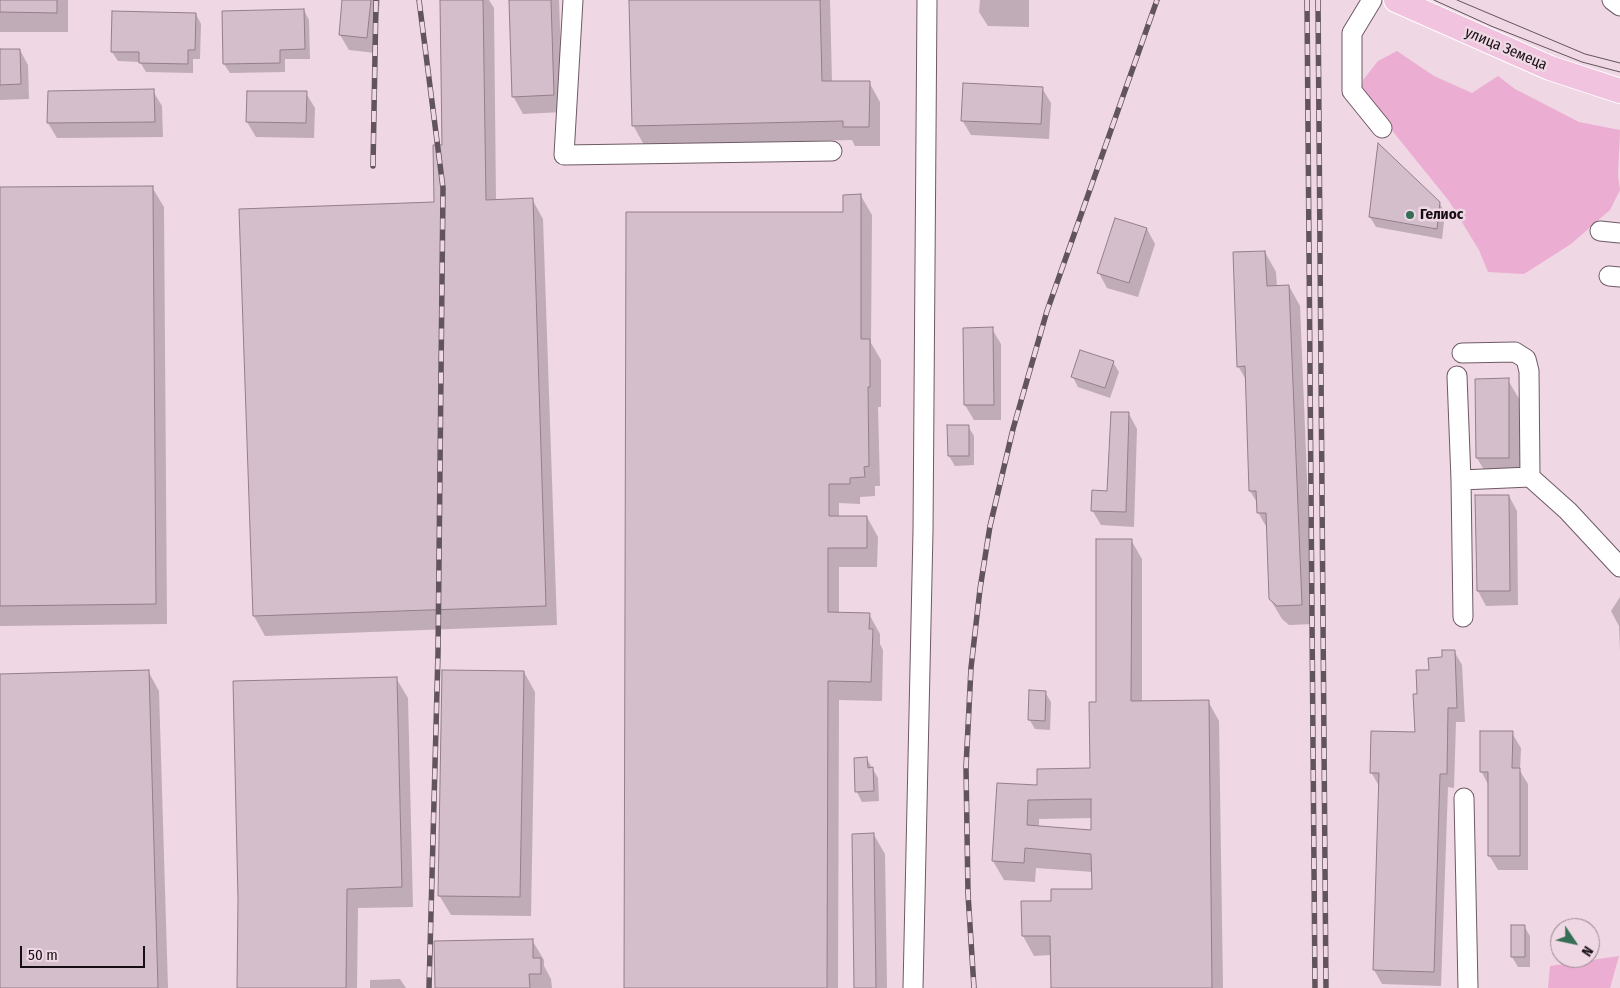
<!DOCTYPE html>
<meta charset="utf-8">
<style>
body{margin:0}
#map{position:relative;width:1620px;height:988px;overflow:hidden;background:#efd7e4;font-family:"Fira Sans Condensed",sans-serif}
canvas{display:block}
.north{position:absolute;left:1550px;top:918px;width:50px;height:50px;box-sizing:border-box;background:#efd7e4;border:1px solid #988790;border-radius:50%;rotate:124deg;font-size:14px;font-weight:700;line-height:20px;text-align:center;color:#160e13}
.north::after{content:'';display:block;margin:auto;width:18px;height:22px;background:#356d55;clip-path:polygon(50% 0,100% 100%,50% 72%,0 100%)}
.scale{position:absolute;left:20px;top:946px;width:125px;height:22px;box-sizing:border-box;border:2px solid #160e13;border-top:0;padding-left:6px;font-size:15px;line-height:18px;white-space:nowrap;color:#160e13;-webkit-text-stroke:4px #efd7e4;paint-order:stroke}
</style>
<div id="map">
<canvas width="1620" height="988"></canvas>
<div class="north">N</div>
<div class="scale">50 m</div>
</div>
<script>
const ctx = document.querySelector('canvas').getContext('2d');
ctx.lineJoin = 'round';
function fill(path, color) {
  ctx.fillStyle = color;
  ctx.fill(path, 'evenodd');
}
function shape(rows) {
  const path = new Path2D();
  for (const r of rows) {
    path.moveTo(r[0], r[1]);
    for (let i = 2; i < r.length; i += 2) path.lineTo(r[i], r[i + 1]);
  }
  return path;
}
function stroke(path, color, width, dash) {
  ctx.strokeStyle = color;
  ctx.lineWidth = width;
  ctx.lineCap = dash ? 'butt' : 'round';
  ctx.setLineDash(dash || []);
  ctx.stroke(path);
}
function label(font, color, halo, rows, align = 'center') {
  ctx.font = font + ' "Fira Sans Condensed",sans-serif';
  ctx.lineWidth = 5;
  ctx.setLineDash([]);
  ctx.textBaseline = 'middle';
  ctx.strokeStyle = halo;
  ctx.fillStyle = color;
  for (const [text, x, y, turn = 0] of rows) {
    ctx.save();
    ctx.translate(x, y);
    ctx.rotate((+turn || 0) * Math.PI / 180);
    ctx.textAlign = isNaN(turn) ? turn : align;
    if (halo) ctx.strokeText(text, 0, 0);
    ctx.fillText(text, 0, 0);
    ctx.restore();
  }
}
fill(shape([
 [1397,51,1434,76,1472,93,1498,76,1515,89,1579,122,1620,130,1618,176,1620,190,1610,210,1571,244,1524,274,1488,272,1479,250,1449,201,1361,92,1363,80,1378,61],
 [1619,956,1610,988,1548,988,1550,966]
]), '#ebadd1');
fill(shape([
 [0,0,68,0,68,32,0,32],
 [344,0,380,0,375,53,349,50,340,35],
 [442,0,489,0,494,8,496,201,532,199,543,219,557,625,265,636,254,616,435,203,444,146],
 [509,0,559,0,563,112,523,114,513,96],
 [630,0,830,0,832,82,869,82,880,102,880,146,855,146,852,140,644,145,633,125],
 [980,0,1029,0,1029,27,988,26,979,12],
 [304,10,309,20,310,59,285,59,285,72,230,73,224,64],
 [196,14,201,24,200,59,193,59,193,73,146,72,140,62,118,61,112,52],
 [0,50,20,50,28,65,29,99,0,100],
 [1042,88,1051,103,1049,139,971,135,962,120],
 [153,91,162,106,163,137,57,138,48,123,49,92],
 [248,92,306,93,315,108,314,138,256,137,247,122],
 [152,187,164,207,167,624,0,626,0,189],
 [861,196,872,215,871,343,881,360,881,407,878,407,880,486,875,486,875,496,860,497,860,504,839,503,839,517,867,517,878,537,877,567,839,567,839,613,869,614,880,634,880,644,883,650,882,701,839,700,838,988,627,988,845,213],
 [1439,202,1445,213,1442,239,1376,227,1370,217],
 [1116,219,1147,229,1155,244,1138,297,1107,288,1099,273],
 [1265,252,1276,272,1277,287,1289,286,1300,306,1313,624,1289,625,1282,619,1270,599,1268,530,1258,512,1258,504,1250,491,1246,380,1238,366],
 [965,329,992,329,1001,344,1001,420,974,420,965,405],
 [1113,362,1119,372,1110,398,1078,387,1073,377],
 [1508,380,1525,409,1525,487,1494,487,1477,458],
 [1129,414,1137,429,1134,527,1101,525,1092,510,1108,492],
 [968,426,974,436,974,465,955,466,949,456],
 [1509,496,1517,511,1518,605,1486,606,1478,591],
 [1131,540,1142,559,1142,702,1208,701,1219,721,1223,988,1052,988,1051,955,1034,956,1023,936,1023,903,1052,902,1093,890,1093,872,1036,868,1035,882,1004,880,993,861,998,784,1038,787,1092,770,1097,703],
 [1092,818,1092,831,1039,827,1039,819],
 [1620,597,1620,652,1619,626,1611,611],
 [1454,651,1462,665,1465,722,1456,722,1454,788,1448,787,1441,986,1382,984,1374,970,1379,786,1371,772,1416,733,1418,695,1430,671],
 [148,671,159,691,168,988,0,988,0,675],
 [524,672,535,692,531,916,451,915,439,895],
 [396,678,408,698,413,907,358,908,357,988,239,988],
 [1045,692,1051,702,1050,730,1035,729,1029,719],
 [1512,733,1521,748,1520,771,1528,784,1528,870,1498,870,1489,855,1489,786,1481,771],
 [867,759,878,778,879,801,862,802,857,792],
 [874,835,885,854,887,988,855,988],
 [1512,926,1524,926,1530,936,1530,967,1518,967,1512,957],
 [532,940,544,960,544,966,551,979,552,988,436,988],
 [400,979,406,988,370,988,370,980]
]), '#0003');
const building = shape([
 [0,0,57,0,57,13,0,12,0,0],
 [342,0,371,0,367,38,339,35,342,0],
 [440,0,483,0,486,200,533,198,546,606,253,616,239,209,434,202,433,145,442,145,440,0],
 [509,0,551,0,554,95,512,97,509,0],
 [629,0,820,0,822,81,870,81,869,127,843,127,843,121,632,126,629,0],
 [304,9,305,49,280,50,280,63,223,64,222,11,304,9],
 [112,11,196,13,195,50,188,50,188,64,139,63,139,52,111,52,112,11],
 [0,49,20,49,21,84,0,85,0,49],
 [963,83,1043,87,1041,124,961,121,963,83],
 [154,89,155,122,47,123,48,91,154,89],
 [247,91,307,91,306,123,246,122,247,91],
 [1378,143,1440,202,1437,229,1369,217,1378,143],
 [153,186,156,604,0,606,0,187,153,186],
 [861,194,861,339,870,339,870,387,868,387,869,466,864,467,865,477,850,478,850,484,829,484,829,516,867,516,867,548,828,548,828,612,870,613,869,629,873,629,871,682,828,681,827,988,624,988,626,212,843,212,843,195,861,194],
 [1115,218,1147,228,1129,283,1097,273,1115,218],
 [1265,251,1267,286,1289,285,1302,605,1277,606,1269,599,1266,513,1257,513,1256,491,1249,491,1245,366,1237,367,1233,252,1265,251],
 [993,327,994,405,964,405,963,328,993,327],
 [1080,350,1114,361,1105,388,1071,377,1080,350],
 [1509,378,1509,458,1476,458,1475,379,1509,378],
 [1111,412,1129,412,1126,512,1091,511,1092,490,1107,491,1111,412],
 [947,425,969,425,969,456,948,456,947,425],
 [1475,495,1509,495,1510,591,1477,591,1475,495],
 [1096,539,1132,539,1131,701,1209,700,1212,988,1051,988,1050,936,1022,936,1021,901,1051,901,1051,889,1092,889,1091,854,1025,848,1024,863,992,861,997,783,1037,785,1037,769,1090,768,1089,702,1096,702,1096,539],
 [1091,799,1091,830,1027,825,1028,800,1091,799],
 [1442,650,1455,650,1457,708,1448,708,1447,774,1440,774,1434,972,1373,970,1379,773,1370,773,1371,731,1415,732,1413,694,1417,694,1416,670,1429,670,1428,658,1442,657,1442,650],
 [149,670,158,988,0,988,0,674,149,670],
 [442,670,524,671,520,897,438,896,442,670],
 [397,677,402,887,347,889,346,988,237,988,238,899,233,681,397,677],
 [1029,690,1046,691,1045,721,1028,720,1029,690],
 [1480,731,1513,731,1512,768,1520,768,1520,856,1488,856,1488,772,1480,772,1480,731],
 [867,757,868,768,873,767,874,791,855,792,854,758,867,757],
 [874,833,876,988,854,988,852,834,874,833],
 [1511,925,1525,925,1525,957,1511,957,1511,925],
 [533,939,533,958,541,958,541,974,529,974,530,988,435,988,434,941,533,939]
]);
fill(building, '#d5becb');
stroke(building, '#947e8a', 1);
const minor = shape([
 [573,0,564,155,832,151],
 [1372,0,1352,33,1352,91,1382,128],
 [1612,0,1620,6],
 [1600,231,1620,233],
 [1609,276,1620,277],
 [1462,353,1515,352,1526,359,1529,371,1530,477],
 [1457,376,1461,480],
 [1463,617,1461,480,1530,477,1568,511,1620,567],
 [1464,798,1468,988],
 [913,988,923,531,927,0]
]);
const major = shape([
 [1396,0,1550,68,1620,91]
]);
stroke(minor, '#6e5a65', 21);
stroke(major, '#fff', 26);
stroke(minor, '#fff', 19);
stroke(major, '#f1c3de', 24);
stroke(shape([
 [1434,0,1491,26,1582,62,1620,72],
 [1457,0,1585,54,1620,63]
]), '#61545c', 1);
const rail = shape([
 [419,0,443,188,438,653,429,988],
 [1307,0,1315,988],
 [1318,0,1326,988],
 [373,166,376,0],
 [974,988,968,894,966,767,971,668,980,589,990,526,1013,429,1047,311,1157,0]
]);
stroke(rail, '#61545c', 5.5);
stroke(rail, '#efd7e4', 4, [11]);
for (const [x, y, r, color] of [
 [1410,215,5,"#356d55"]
]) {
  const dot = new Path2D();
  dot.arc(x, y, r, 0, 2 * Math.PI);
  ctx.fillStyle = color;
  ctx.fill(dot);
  stroke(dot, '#efd7e4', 2);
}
label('15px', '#160e13', '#efd7e4', [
 ["улица Земеца",1506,49,23]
]);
label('bold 15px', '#160e13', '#efd7e4', [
 ["Гелиос",1420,215]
], 'left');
</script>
